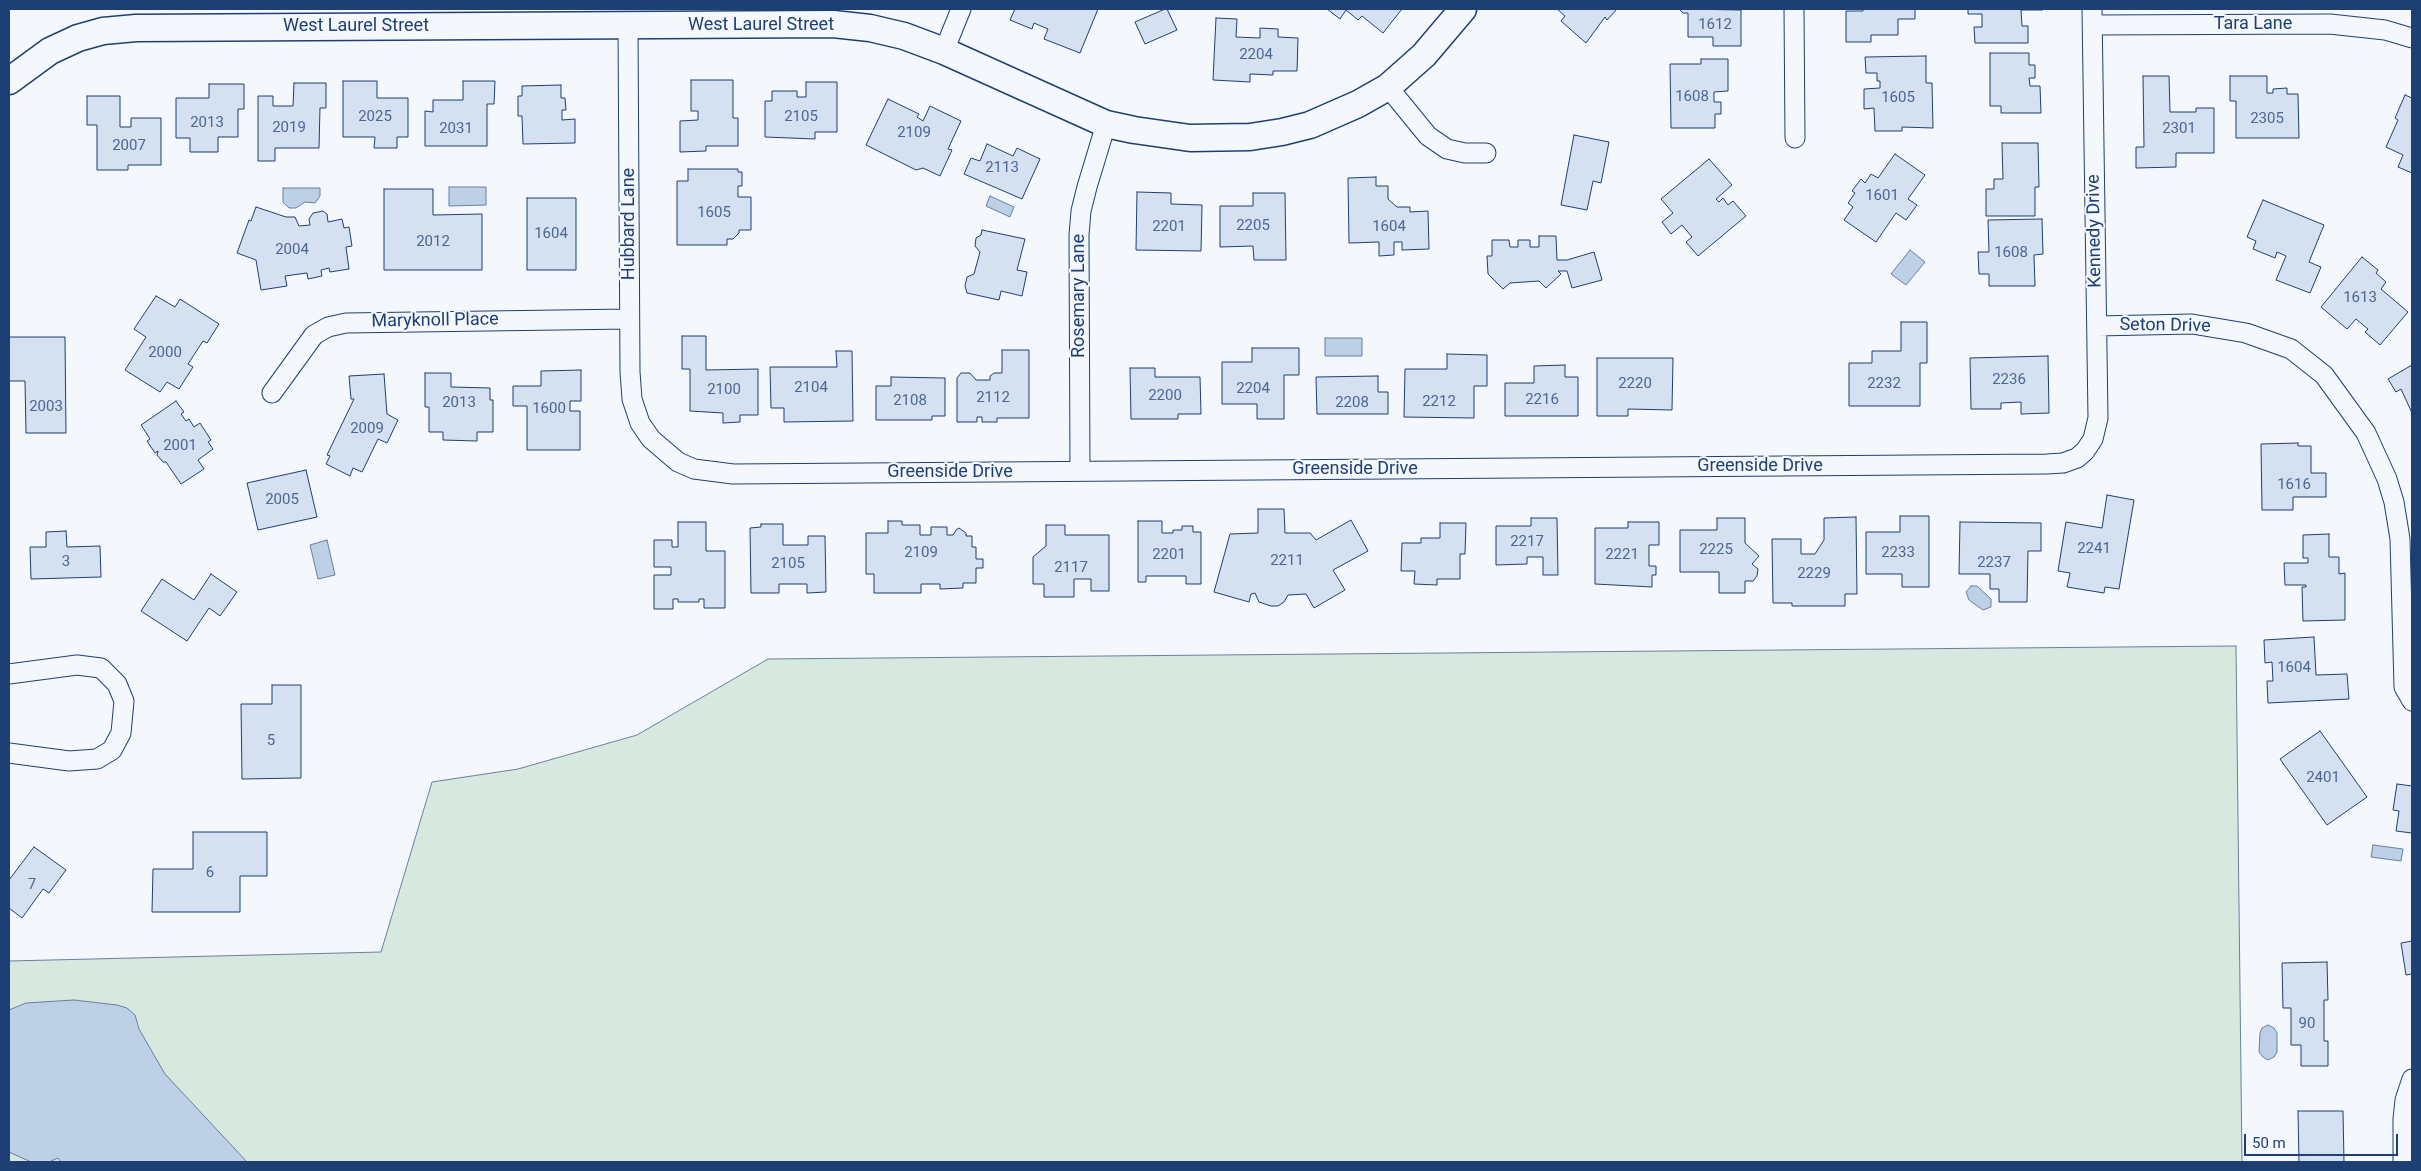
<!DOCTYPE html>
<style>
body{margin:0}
#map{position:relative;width:2421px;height:1171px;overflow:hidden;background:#f4f7fb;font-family:Roboto,sans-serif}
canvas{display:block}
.frame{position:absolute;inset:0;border:10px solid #1d3f73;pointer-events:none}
.scale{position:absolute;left:2244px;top:1134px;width:154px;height:22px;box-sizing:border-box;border:2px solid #1d3f73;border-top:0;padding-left:6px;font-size:15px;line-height:18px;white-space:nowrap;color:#1d3f73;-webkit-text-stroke:4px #f4f7fb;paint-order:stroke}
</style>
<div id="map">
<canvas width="2421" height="1171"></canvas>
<div class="frame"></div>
<div class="scale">50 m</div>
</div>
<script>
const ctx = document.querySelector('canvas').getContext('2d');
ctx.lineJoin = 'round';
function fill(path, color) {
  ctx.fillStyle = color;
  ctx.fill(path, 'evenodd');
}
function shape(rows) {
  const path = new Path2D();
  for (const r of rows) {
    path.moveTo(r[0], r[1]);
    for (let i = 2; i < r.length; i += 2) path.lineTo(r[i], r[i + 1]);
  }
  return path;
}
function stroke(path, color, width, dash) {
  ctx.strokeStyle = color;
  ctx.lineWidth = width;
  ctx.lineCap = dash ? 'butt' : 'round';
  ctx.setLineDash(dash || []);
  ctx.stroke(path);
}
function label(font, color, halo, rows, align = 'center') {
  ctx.font = font + ' Roboto,sans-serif';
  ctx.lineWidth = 4;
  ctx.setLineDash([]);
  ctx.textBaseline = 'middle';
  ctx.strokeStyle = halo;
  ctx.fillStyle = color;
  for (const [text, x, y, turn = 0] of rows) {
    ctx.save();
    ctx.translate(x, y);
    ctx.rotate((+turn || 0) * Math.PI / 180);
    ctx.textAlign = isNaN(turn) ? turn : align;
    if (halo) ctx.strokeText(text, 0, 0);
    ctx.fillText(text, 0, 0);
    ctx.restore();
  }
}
const green = shape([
 [2236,646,2242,1162,9,1162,9,961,381,952,432,782,518,769,637,735,768,659,2236,646]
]);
fill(green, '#d7e8df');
stroke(green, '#687fa3', 1);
const water = shape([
 [449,187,486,187,486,205,449,206,449,187],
 [283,188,320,188,320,196,315,203,305,202,296,208,289,208,283,202,283,188],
 [990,196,1014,207,1010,217,986,206,990,196],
 [1910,250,1925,262,1906,285,1891,274,1910,250],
 [1325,338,1362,338,1362,356,1325,356,1325,338],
 [327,540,335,575,318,579,310,545,327,540],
 [1971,586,1977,586,1991,599,1991,607,1983,610,1969,600,1966,592,1971,586],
 [2373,845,2403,849,2401,861,2371,857,2373,845],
 [74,1000,117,1005,127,1008,135,1015,139,1029,165,1074,247,1162,61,1162,58,1158,49,1162,31,1162,9,1152,9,1010,26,1003,74,1000],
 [2268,1025,2274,1028,2277,1033,2277,1052,2274,1057,2268,1060,2263,1057,2259,1052,2260,1033,2262,1028,2268,1025]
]);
fill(water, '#bed0e5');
stroke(water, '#687fa3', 1);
const building = shape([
 [1015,9,1098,9,1080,53,1044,39,1048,29,1034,23,1032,29,1010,20,1015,9],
 [1165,9,1167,9,1177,30,1145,44,1135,22,1165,9],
 [1327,9,1402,9,1383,33,1362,16,1358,20,1346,10,1340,19,1327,9],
 [1557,9,1617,9,1607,20,1605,17,1586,43,1561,21,1565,16,1557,9],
 [1679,9,1741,10,1741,46,1713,46,1713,37,1688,37,1688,13,1683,13,1679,9],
 [1863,9,1915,9,1915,19,1898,19,1898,35,1871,35,1871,42,1846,42,1846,11,1863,11,1863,9],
 [1968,9,2043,9,2043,10,2021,10,2022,26,2028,26,2028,43,1975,43,1974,27,1982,27,1982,14,1968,14,1968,9],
 [1216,18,1237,19,1236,37,1260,38,1260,28,1278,29,1278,37,1298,38,1297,71,1273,71,1273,75,1250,74,1250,82,1213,80,1216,18],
 [1990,53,2029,53,2029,65,2035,65,2035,78,2029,78,2030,86,2040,86,2041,113,2001,113,2001,106,1990,106,1990,53],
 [1926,56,1926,83,1932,83,1933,128,1902,127,1902,131,1875,131,1874,108,1864,109,1864,89,1880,88,1880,81,1877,81,1877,73,1866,73,1865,57,1926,56],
 [1701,59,1728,59,1728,91,1714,92,1714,102,1721,102,1721,114,1715,114,1715,128,1671,128,1670,64,1701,64,1701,59],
 [2143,76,2169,76,2170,112,2196,112,2196,108,2214,108,2214,153,2176,153,2176,167,2136,168,2136,147,2144,147,2143,76],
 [2230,76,2267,76,2267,93,2273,93,2273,89,2287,88,2287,94,2298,94,2299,138,2236,138,2236,101,2230,101,2230,76],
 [691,80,733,80,733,118,738,118,738,146,706,146,706,151,680,152,680,121,698,120,698,111,691,111,691,80],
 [343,81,377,81,377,98,408,98,408,137,397,137,397,148,374,148,375,137,343,137,343,81],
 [463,81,495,81,494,104,487,104,487,146,425,146,425,111,433,112,433,100,463,100,463,81],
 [806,82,837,82,837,132,815,132,815,139,765,137,765,101,772,101,772,91,797,91,797,97,806,97,806,82],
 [294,83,326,83,326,108,320,108,319,148,275,148,275,161,258,161,258,96,273,96,273,106,293,106,294,83],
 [209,84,244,84,244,109,238,109,238,137,218,137,218,152,190,152,190,138,176,138,176,98,209,98,209,84],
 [561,85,561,98,565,98,566,110,562,110,562,120,575,119,575,143,523,144,522,116,518,116,518,96,522,96,522,86,561,85],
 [2405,95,2412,98,2412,173,2398,167,2403,155,2386,147,2398,120,2395,118,2405,95],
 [87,96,120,96,120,127,131,127,131,118,161,118,161,165,128,165,128,170,97,170,97,125,87,125,87,96],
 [888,99,919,114,917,117,923,121,930,106,961,121,948,149,952,150,940,176,923,168,916,170,866,145,888,99],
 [1574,135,1609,142,1601,183,1593,181,1587,210,1561,205,1574,135],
 [2002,143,2038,143,2039,187,2035,187,2035,216,1986,216,1986,189,1994,189,1994,179,2003,179,2002,143],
 [987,144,1013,156,1017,148,1040,159,1022,199,964,174,971,158,980,161,987,144],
 [1895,154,1925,175,1908,199,1917,205,1906,220,1896,213,1876,242,1844,220,1853,207,1848,203,1855,193,1852,191,1861,179,1865,183,1871,174,1878,178,1895,154],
 [1709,159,1732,185,1716,199,1719,202,1723,198,1728,205,1733,201,1746,216,1698,256,1686,242,1692,237,1682,225,1671,234,1662,222,1673,213,1661,199,1709,159],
 [688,169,738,169,738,172,742,172,742,186,738,186,738,197,751,197,751,230,739,230,739,233,733,239,727,239,727,245,677,245,677,181,688,181,688,169],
 [1376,177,1376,186,1388,186,1388,199,1397,207,1410,207,1410,212,1428,211,1429,249,1402,250,1402,242,1394,242,1394,255,1379,256,1379,242,1349,243,1348,178,1376,177],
 [384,189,433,189,433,215,482,214,482,270,384,270,384,189],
 [1137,192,1171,193,1171,204,1202,205,1201,251,1136,250,1137,192],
 [1253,193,1285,193,1286,260,1254,260,1253,246,1220,247,1220,206,1253,206,1253,193],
 [527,198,576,198,576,270,527,270,527,198],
 [2263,200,2324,225,2309,262,2321,267,2310,293,2276,280,2286,256,2277,252,2275,258,2253,249,2256,241,2247,237,2263,200],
 [256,207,286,217,295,217,299,226,310,225,309,219,313,213,323,211,327,214,328,222,342,219,344,228,349,227,352,246,346,247,349,269,330,272,329,268,321,270,322,276,308,279,307,273,285,276,287,286,261,290,256,260,237,253,249,220,251,221,256,207],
 [2042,219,2043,254,2034,255,2035,286,1989,286,1989,274,1979,274,1978,252,1989,252,1988,220,2042,219],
 [982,230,1025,239,1017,270,1027,272,1022,296,1001,291,999,300,967,293,965,286,967,277,974,274,980,252,975,246,976,238,981,235,982,230],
 [1539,236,1556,236,1557,260,1567,260,1594,252,1602,280,1572,288,1567,271,1558,271,1561,274,1546,288,1539,281,1510,283,1503,289,1488,274,1487,256,1492,256,1492,240,1509,240,1510,247,1518,247,1518,240,1530,240,1530,247,1539,247,1539,236],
 [2362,257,2378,270,2376,273,2386,282,2381,289,2408,312,2380,345,2365,332,2368,329,2356,319,2347,329,2321,307,2362,257],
 [156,296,175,307,180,299,219,324,207,343,203,341,188,364,193,367,179,389,167,382,160,392,125,370,146,337,134,329,156,296],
 [1901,322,1927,322,1927,363,1920,363,1920,406,1849,406,1849,363,1872,363,1872,351,1901,351,1901,322],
 [682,336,706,336,706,370,758,369,758,415,740,415,740,422,723,423,723,413,690,411,690,369,682,369,682,336],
 [9,337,65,337,66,433,26,433,25,381,9,381,9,337],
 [1252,348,1299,348,1299,375,1284,375,1284,419,1257,419,1257,404,1222,404,1222,362,1252,362,1252,348],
 [1002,350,1029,350,1029,418,997,418,997,422,982,422,982,417,977,417,977,422,957,422,957,378,961,373,970,373,976,380,990,380,990,376,994,373,1002,373,1002,350],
 [836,351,852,351,853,421,784,422,784,408,771,408,770,367,837,367,836,351],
 [1447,354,1487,355,1487,386,1474,386,1474,418,1404,417,1405,369,1447,369,1447,354],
 [2048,356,2049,413,2021,414,2021,402,2001,403,2001,409,1971,409,1970,358,2048,356],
 [1597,358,1673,358,1672,410,1628,409,1628,416,1597,416,1597,358],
 [1565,365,1565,377,1578,377,1578,416,1505,416,1505,383,1534,383,1534,366,1565,365],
 [2412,365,2412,413,2401,389,2396,392,2388,379,2412,365],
 [1130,368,1155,368,1155,377,1200,377,1201,414,1178,414,1178,419,1131,419,1130,368],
 [581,370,581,401,570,401,570,411,580,411,580,450,527,450,527,406,513,406,513,386,541,386,541,371,581,370],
 [425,373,451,373,451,387,490,388,490,400,493,400,493,432,477,432,477,441,443,440,443,432,429,432,429,407,425,407,425,373],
 [384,374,387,414,398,420,387,443,378,439,362,472,353,468,350,476,326,464,330,456,327,455,354,399,351,399,349,376,384,374],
 [1378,376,1378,392,1388,392,1388,414,1317,414,1316,377,1378,376],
 [891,377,945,378,945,416,932,416,932,420,876,420,876,386,891,386,891,377],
 [176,401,184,412,181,414,186,421,189,419,194,427,200,423,211,440,208,442,213,449,198,460,204,469,181,484,166,462,163,462,157,455,158,451,155,453,147,441,150,439,141,425,176,401],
 [2298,443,2298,446,2311,446,2311,473,2326,473,2326,497,2293,497,2293,510,2262,510,2261,444,2298,443],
 [306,470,317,517,258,530,247,483,306,470],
 [2107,495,2134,500,2119,589,2105,587,2104,593,2067,587,2070,573,2058,571,2066,522,2102,528,2107,495],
 [1258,509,1284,509,1285,533,1310,533,1316,540,1351,520,1368,551,1333,570,1345,590,1314,608,1306,594,1288,595,1284,602,1278,606,1271,606,1259,602,1255,593,1251,594,1249,602,1214,592,1230,534,1258,533,1258,509],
 [1900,516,1929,516,1929,587,1902,587,1902,574,1866,574,1866,532,1900,532,1900,516],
 [1856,517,1857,594,1845,594,1845,606,1792,606,1792,603,1773,603,1772,539,1801,539,1801,554,1815,554,1824,540,1824,518,1856,517],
 [1531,518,1557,518,1558,575,1543,575,1543,557,1527,557,1527,564,1496,565,1496,526,1531,526,1531,518],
 [1717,518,1745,518,1745,543,1759,556,1752,564,1758,569,1757,576,1753,581,1745,581,1745,593,1719,593,1719,572,1680,572,1680,530,1717,530,1717,518],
 [888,521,902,521,902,525,920,525,920,535,931,535,931,527,947,527,947,535,953,535,956,530,959,528,966,533,966,536,972,536,972,547,976,547,976,559,983,559,983,568,976,568,976,583,963,583,963,588,940,589,940,584,921,584,921,593,874,593,874,574,866,574,866,533,888,533,888,521],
 [1138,521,1162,521,1162,533,1173,533,1173,530,1182,530,1182,526,1193,526,1193,532,1201,532,1201,584,1186,584,1186,576,1146,576,1146,582,1138,582,1138,521],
 [678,522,706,522,706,551,725,551,725,608,704,608,704,599,699,599,699,602,678,602,678,599,673,599,673,609,654,609,654,575,671,575,671,567,654,567,654,540,672,540,672,547,678,547,678,522],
 [1628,522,1659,522,1659,545,1649,545,1649,566,1656,566,1656,575,1652,575,1652,587,1595,584,1595,528,1628,528,1628,522],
 [1960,522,2041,523,2041,551,2028,551,2027,602,1999,602,1999,589,1990,589,1990,574,1959,574,1960,522],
 [1440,523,1466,523,1465,554,1460,554,1460,579,1437,579,1437,585,1414,584,1415,571,1401,571,1402,543,1421,543,1421,538,1440,538,1440,523],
 [761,524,783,524,783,545,808,545,808,536,825,536,826,592,807,593,807,584,779,584,779,593,751,593,750,528,761,527,761,524],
 [1046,525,1065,525,1065,535,1109,535,1109,591,1091,591,1091,579,1074,579,1074,597,1044,597,1044,584,1033,584,1033,557,1046,546,1046,525],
 [66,531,67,547,100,546,101,577,31,579,30,547,46,547,46,532,66,531],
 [2329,534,2329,557,2339,557,2339,574,2345,573,2345,620,2303,621,2302,587,2306,587,2306,585,2285,585,2284,563,2308,563,2308,558,2303,558,2303,535,2329,534],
 [211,574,237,592,220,616,209,608,187,641,141,611,162,579,194,600,211,574],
 [2314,637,2316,675,2347,674,2349,699,2268,703,2267,681,2273,681,2272,662,2265,663,2264,640,2314,637],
 [272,685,301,685,301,778,242,779,241,704,272,704,272,685],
 [2320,731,2367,797,2327,825,2280,759,2320,731],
 [2397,784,2412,786,2412,833,2396,831,2399,811,2393,810,2397,784],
 [193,832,267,832,267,876,240,876,240,912,152,912,153,869,193,869,193,832],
 [34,847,66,870,49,893,43,889,22,918,9,908,9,880,34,847],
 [2412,941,2412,974,2406,975,2401,943,2412,941],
 [2327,962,2328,1000,2324,1000,2324,1041,2328,1041,2328,1066,2301,1066,2301,1045,2291,1045,2291,1008,2283,1008,2282,963,2327,962],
 [2298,1111,2343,1111,2344,1162,2299,1162,2298,1111]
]);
fill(building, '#d5e0f0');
stroke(building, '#1d3f73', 1);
const street = shape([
 [1794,9,1795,138],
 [628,25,630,372,632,399,640,423,651,439,678,462,694,469,733,474,2047,464,2063,463,2077,458,2085,451,2093,439,2098,418,2092,9],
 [2093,25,2330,24,2385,30,2412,38],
 [944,51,961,9],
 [1388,87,1428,136,1447,149,1465,153,1486,153],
 [2097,326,2192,324,2246,333,2291,349,2324,375,2366,433,2387,479,2394,502,2400,539,2404,687,2412,701],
 [272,393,314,335,328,327,346,323,629,319],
 [1080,471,1079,235,1081,211,1087,187,1106,124],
 [9,674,77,665,101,668,117,684,124,701,121,733,112,750,97,759,69,761,9,753],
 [2403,1162,2403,1119,2405,1100,2412,1079]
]);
const secondary = shape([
 [9,81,50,51,78,38,103,31,136,28,833,24,870,28,904,36,944,51,1106,124,1134,130,1190,138,1250,137,1282,132,1310,125,1358,104,1388,87,1424,55,1463,9]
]);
stroke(street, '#1d3f73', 21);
stroke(secondary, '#1d3f73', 29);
stroke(street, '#f4f7fb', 19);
stroke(secondary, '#f4f7fb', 26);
label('15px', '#4b6792', null, [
 ["1612",1715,25],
 ["2204",1256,55],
 ["1608",1692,97],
 ["1605",1898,98],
 ["2025",375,117],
 ["2105",801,117],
 ["2305",2267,119],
 ["2013",207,123],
 ["2019",289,128],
 ["2031",456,129],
 ["2301",2179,129],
 ["2109",914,133],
 ["2007",129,146],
 ["2113",1002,168],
 ["1601",1882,196],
 ["1605",714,213],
 ["2205",1253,226],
 ["2201",1169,227],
 ["1604",1389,227],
 ["1604",551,234],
 ["2012",433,242],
 ["2004",292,250],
 ["1608",2011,253],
 ["1613",2360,298],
 ["2000",165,353],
 ["2236",2009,380],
 ["2220",1635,384],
 ["2232",1884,384],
 ["2104",811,388],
 ["2204",1253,389],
 ["2100",724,390],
 ["2200",1165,396],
 ["2112",993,398],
 ["2216",1542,400],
 ["2108",910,401],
 ["2212",1439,402],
 ["2013",459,403],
 ["2208",1352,403],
 ["2003",46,407],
 ["1600",549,409],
 ["2009",367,429],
 ["2001",180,446],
 ["1616",2294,485],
 ["2005",282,500],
 ["2217",1527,542],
 ["2241",2094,549],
 ["2225",1716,550],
 ["2109",921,553],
 ["2233",1898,553],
 ["2201",1169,555],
 ["2221",1622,555],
 ["2211",1287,561],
 ["3",66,562],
 ["2237",1994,563],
 ["2105",788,564],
 ["2117",1071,568],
 ["2229",1814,574],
 ["1604",2294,668],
 ["5",271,741],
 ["2401",2323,778],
 ["6",210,873],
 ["7",32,885],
 ["90",2307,1024]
]);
label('18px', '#1d3f73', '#f4f7fb', [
 ["Tara Lane",2253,24],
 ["West Laurel Street",761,25],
 ["West Laurel Street",356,26],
 ["Hubbard Lane",629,224,-90],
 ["Kennedy Drive",2095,231,-91],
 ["Rosemary Lane",1079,296,-90],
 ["Maryknoll Place",435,321,-1],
 ["Seton Drive",2165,326,1],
 ["Greenside Drive",1760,466],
 ["Greenside Drive",1355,469],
 ["Greenside Drive",950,472]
]);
</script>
